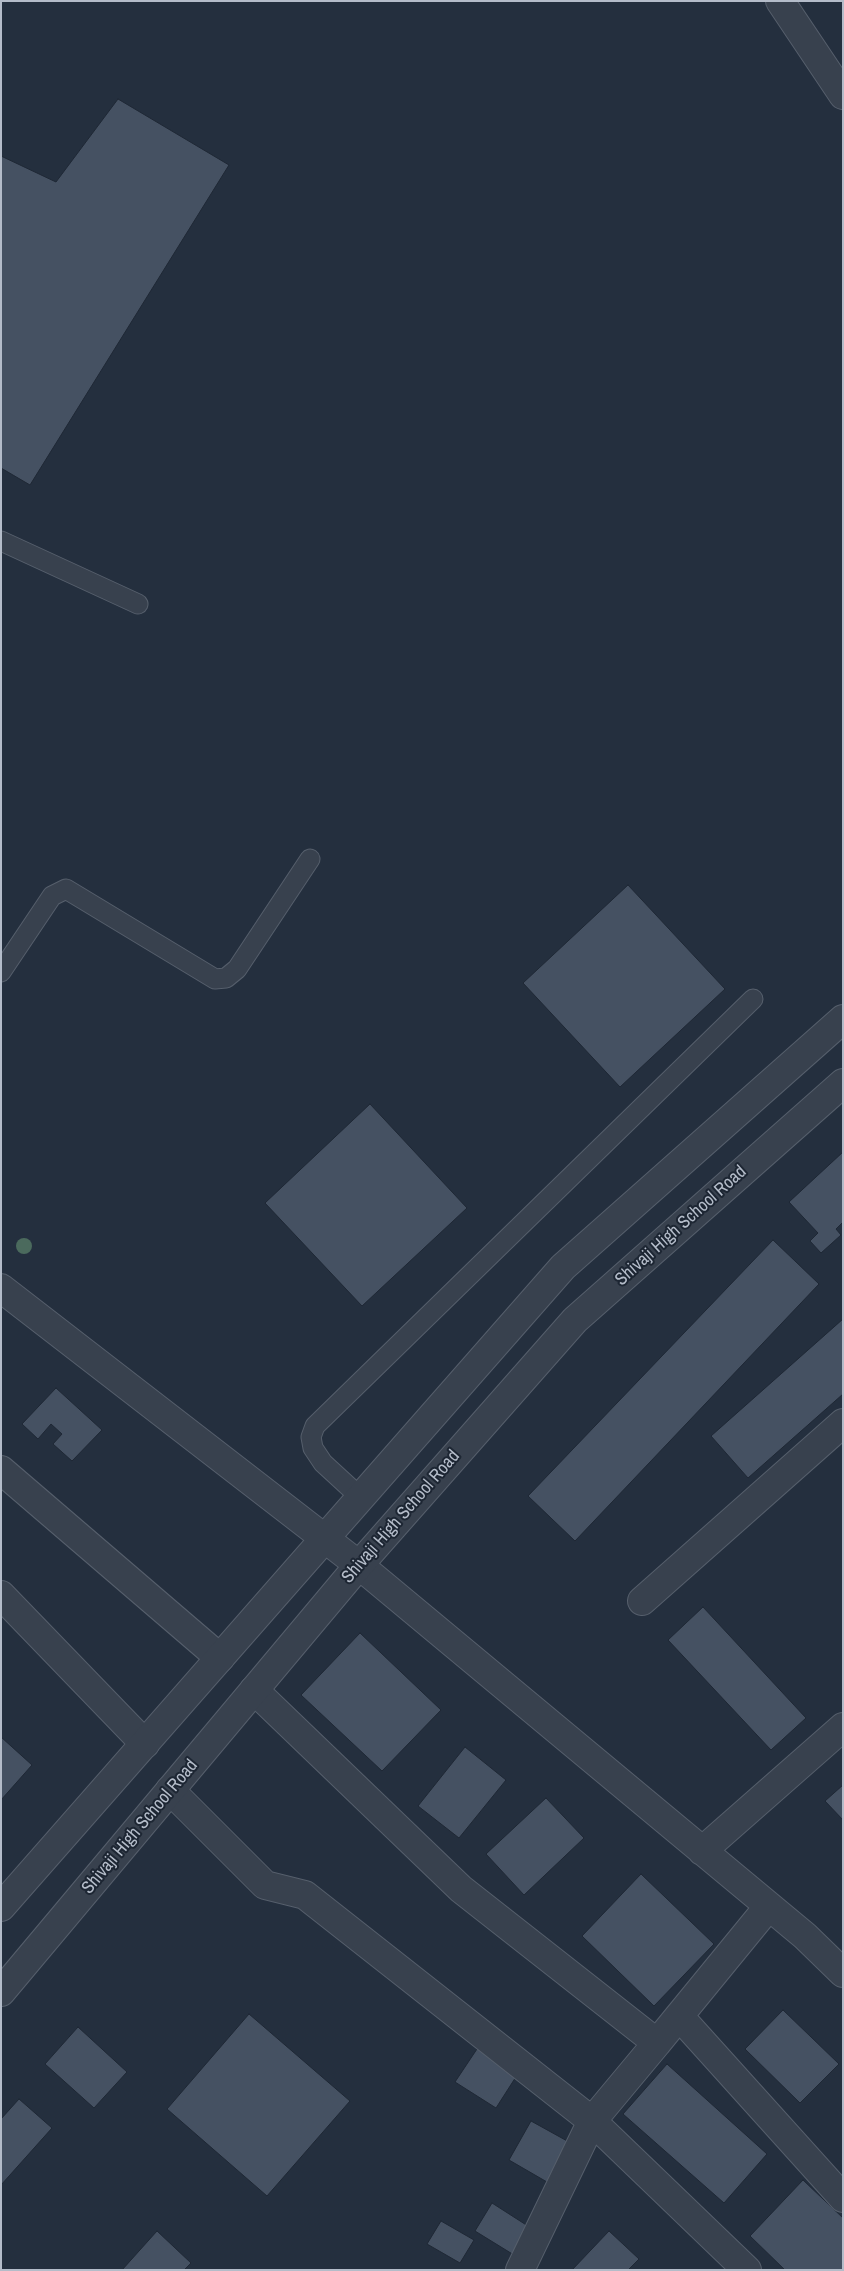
<!DOCTYPE html>
<style>
body{margin:0}
#map{position:relative;width:844px;height:2271px;overflow:hidden;background:#242f3e;font-family:"Archivo Narrow",sans-serif}
canvas{display:block}
.frame{position:absolute;inset:0;border:2px solid #b4bcc9;pointer-events:none}
</style>
<div id="map">
<canvas width="844" height="2271"></canvas>
<div class="frame"></div>
</div>
<script>
const ctx = document.querySelector('canvas').getContext('2d');
ctx.lineJoin = 'round';
function fill(path, color) {
  ctx.fillStyle = color;
  ctx.fill(path, 'evenodd');
}
function shape(rows) {
  const path = new Path2D();
  for (const r of rows) {
    path.moveTo(r[0], r[1]);
    for (let i = 2; i < r.length; i += 2) path.lineTo(r[i], r[i + 1]);
  }
  return path;
}
function stroke(path, color, width, dash) {
  ctx.strokeStyle = color;
  ctx.lineWidth = width;
  ctx.lineCap = dash ? 'butt' : 'round';
  ctx.setLineDash(dash || []);
  ctx.stroke(path);
}
function label(font, color, halo, rows, align = 'center') {
  ctx.font = font + ' "Archivo Narrow",sans-serif';
  ctx.lineWidth = 4;
  ctx.setLineDash([]);
  ctx.textBaseline = 'middle';
  ctx.strokeStyle = halo;
  ctx.fillStyle = color;
  for (const [text, x, y, turn = 0] of rows) {
    ctx.save();
    ctx.translate(x, y);
    ctx.rotate((+turn || 0) * Math.PI / 180);
    ctx.textAlign = isNaN(turn) ? turn : align;
    if (halo) ctx.strokeText(text, 0, 0);
    ctx.fillText(text, 0, 0);
    ctx.restore();
  }
}
const building = shape([
 [118,99,229,165,30,485,1,468,1,156,56,182,118,99],
 [628,885,725,989,620,1087,523,983,628,885],
 [370,1104,467,1208,362,1306,265,1203,370,1104],
 [843,1152,843,1222,836,1229,841,1235,821,1253,810,1241,818,1233,789,1202,843,1152],
 [773,1240,819,1284,575,1541,528,1496,773,1240],
 [843,1319,843,1394,748,1478,711,1436,843,1319],
 [56,1388,102,1430,72,1461,53,1444,62,1434,51,1424,38,1439,22,1424,56,1388],
 [703,1607,806,1718,771,1750,668,1640,703,1607],
 [360,1633,441,1710,382,1771,301,1695,360,1633],
 [1,1737,32,1765,1,1800,1,1737],
 [465,1747,506,1780,459,1838,418,1806,465,1747],
 [843,1785,843,1820,825,1801,843,1785],
 [546,1798,584,1838,524,1895,486,1854,546,1798],
 [641,1874,714,1944,654,2006,582,1936,641,1874],
 [783,2010,839,2064,800,2103,745,2049,783,2010],
 [249,2014,350,2101,267,2196,167,2109,249,2014],
 [78,2027,127,2072,94,2108,45,2064,78,2027],
 [481,2043,521,2069,496,2108,455,2082,481,2043],
 [667,2064,767,2154,724,2203,623,2114,667,2064],
 [19,2099,52,2128,1,2185,1,2119,19,2099],
 [531,2121,569,2142,547,2182,509,2160,531,2121],
 [803,2180,843,2218,843,2270,785,2270,750,2236,803,2180],
 [492,2203,531,2228,514,2255,475,2231,492,2203],
 [441,2221,474,2240,460,2263,427,2244,441,2221],
 [157,2231,191,2263,184,2270,122,2270,157,2231],
 [609,2231,639,2259,628,2270,572,2270,609,2231]
]);
fill(building, '#455162');
stroke(building, '#1f2835', 1);
const service = shape([
 [1,541,138,604],
 [1,972,52,896,66,889,215,979,226,978,237,969,310,859],
 [360,1497,323,1463,313,1448,311,1437,315,1426,753,999]
]);
const minor = shape([
 [780,1,843,95],
 [1,1470,220,1658],
 [359,1565,805,1936,843,1973],
 [1,1595,145,1744],
 [642,1601,843,1423],
 [254,1690,461,1889,657,2043,679,2016,843,2198],
 [170,1790,265,1885,305,1895,592,2121,747,2270],
 [702,1851,843,1727],
 [679,2016,769,1906],
 [520,2270,592,2121,657,2043]
]);
const tertiary = shape([
 [1,1288,359,1565],
 [1,1907,563,1267,843,1019],
 [1,1992,359,1565,575,1320,843,1083]
]);
stroke(service, '#565f6c', 21);
stroke(minor, '#565f6c', 30);
stroke(tertiary, '#565f6c', 30);
stroke(service, '#38414e', 19);
stroke(minor, '#38414e', 28);
stroke(tertiary, '#38414e', 28);
ctx.fillStyle = '#4b6a5d';
for (const [x, y] of [
 [24,1246]
]) {
  ctx.beginPath();
  ctx.arc(x, y, 8, 0, 2 * Math.PI);
  ctx.fill();
}
label('18px', '#b4bcc9', '#1d2633', [
 ["Shivaji High School Road",681,1226,-42],
 ["Shivaji High School Road",401,1517,-49],
 ["Shivaji High School Road",140,1827,-50]
]);
</script>
